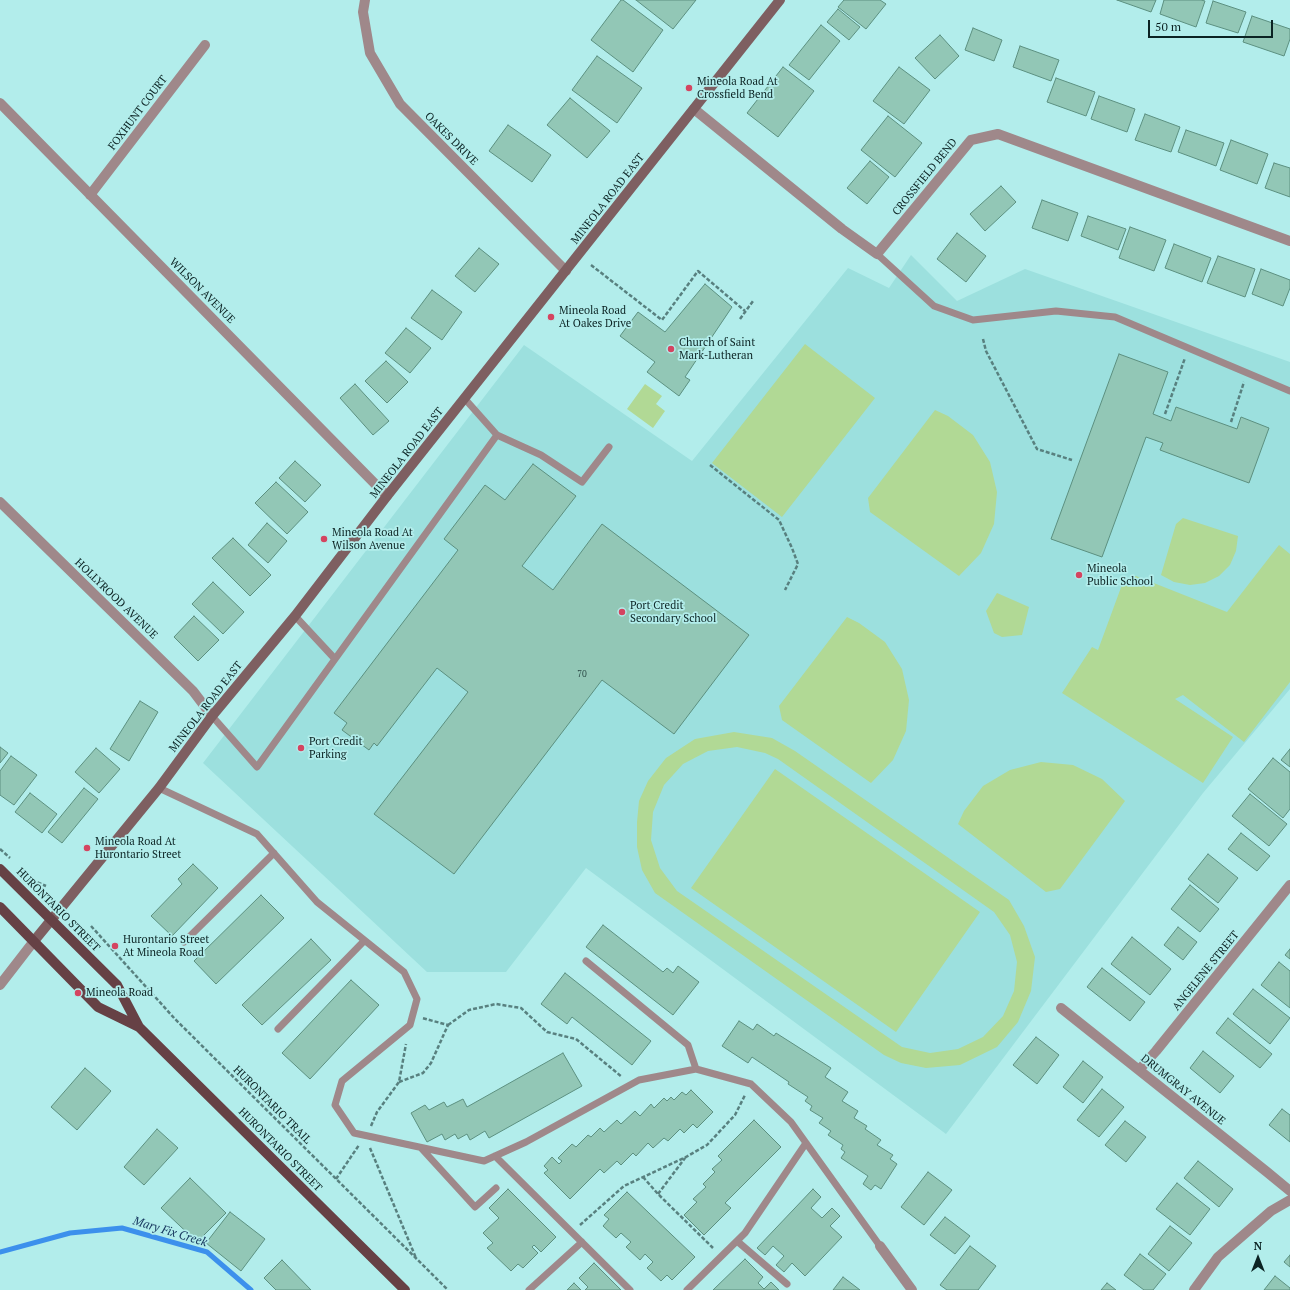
<!DOCTYPE html>
<style>
body{margin:0}
#map{position:relative;width:1290px;height:1290px;overflow:hidden;background:#b2edeb;font-family:"PT Serif",serif}
canvas{display:block}
.north{position:absolute;left:1238px;top:1238px;width:40px;height:40px;-webkit-text-stroke:3px #b2edeb;paint-order:stroke;rotate:0deg;font-size:11px;font-weight:700;line-height:16px;text-align:center;color:#0b2323}
.north::after{content:'';display:block;margin:auto;width:14px;height:18px;background:#0b2323;clip-path:polygon(50% 0,100% 100%,50% 72%,0 100%)}
.scale{position:absolute;left:1148px;top:20px;width:125px;height:18px;box-sizing:border-box;border:2px solid #0b2323;border-top:0;padding-left:5px;font-size:12px;line-height:14px;white-space:nowrap;color:#0b2323;-webkit-text-stroke:3px #b2edeb;paint-order:stroke}
</style>
<div id="map">
<canvas width="1290" height="1290"></canvas>
<div class="north">N</div>
<div class="scale">50 m</div>
</div>
<script>
const ctx = document.querySelector('canvas').getContext('2d');
ctx.lineJoin = 'round';
function fill(path, color) {
  ctx.fillStyle = color;
  ctx.fill(path, 'evenodd');
}
function shape(rows) {
  const path = new Path2D();
  for (const r of rows) {
    path.moveTo(r[0], r[1]);
    for (let i = 2; i < r.length; i += 2) path.lineTo(r[i], r[i + 1]);
  }
  return path;
}
function stroke(path, color, width, dash) {
  ctx.strokeStyle = color;
  ctx.lineWidth = width;
  ctx.lineCap = dash ? 'butt' : 'round';
  ctx.setLineDash(dash || []);
  ctx.stroke(path);
}
function label(font, color, halo, rows, align = 'center') {
  ctx.font = font + ' "PT Serif",serif';
  ctx.lineWidth = 3.5;
  ctx.setLineDash([]);
  ctx.textBaseline = 'middle';
  ctx.strokeStyle = halo;
  ctx.fillStyle = color;
  for (const [text, x, y, turn = 0] of rows) {
    ctx.save();
    ctx.translate(x, y);
    ctx.rotate((+turn || 0) * Math.PI / 180);
    ctx.textAlign = isNaN(turn) ? turn : align;
    if (halo) ctx.strokeText(text, 0, 0);
    ctx.fillText(text, 0, 0);
    ctx.restore();
  }
}
fill(shape([
 [911,255,957,301,1025,269,1290,362,1290,689,1203,793,946,1134,586,868,506,972,427,972,203,763,524,345,692,461,848,268,889,288]
]), '#9ce0de');
fill(shape([
 [805,344,875,398,782,517,712,463],
 [645,384,662,396,656,404,665,411,653,428,627,409],
 [935,410,948,416,973,435,990,462,997,492,994,524,981,553,959,576,870,512,868,498],
 [1183,518,1238,536,1236,551,1230,565,1219,576,1205,583,1190,585,1174,582,1161,575,1176,524],
 [1279,545,1290,554,1290,682,1244,742,1183,695,1175,699,1233,737,1203,783,1062,693,1092,647,1098,650,1123,582,1136,576,1227,612],
 [997,593,1029,607,1022,635,1002,637,994,633,986,611],
 [847,617,859,623,885,642,902,669,909,700,906,731,893,760,871,783,782,720,779,706],
 [734,732,772,738,795,751,1009,900,1024,926,1035,957,1031,991,1018,1022,997,1047,960,1065,926,1068,901,1063,884,1055,655,893,642,870,637,847,637,822,639,801,648,781,666,758,695,739],
 [737,747,765,753,778,759,994,912,1010,935,1017,962,1014,991,1003,1016,983,1037,958,1049,930,1053,902,1047,677,891,660,868,651,840,653,812,664,785,683,764,708,751],
 [1041,762,1073,765,1102,779,1125,801,1060,889,1046,892,958,824,964,811,983,786,1010,770],
 [775,769,980,912,896,1032,691,888]
]), '#b1d995');
stroke(shape([
 [0,1252,70,1233,122,1228,207,1252,251,1290]
]), '#3c90ec', 5);
const building = shape([
 [621,0,623,0,663,30,633,72,591,40,621,0],
 [636,0,696,0,673,29,636,0],
 [844,0,880,0,886,4,866,29,838,7,844,0],
 [1117,0,1156,0,1151,12,1117,0],
 [1164,0,1201,0,1205,1,1196,27,1160,14,1164,0],
 [1213,1,1246,12,1238,33,1206,23,1213,1],
 [838,9,860,27,849,40,827,22,838,9],
 [1252,16,1290,29,1290,39,1284,56,1243,42,1252,16],
 [821,25,840,41,809,80,789,65,821,25],
 [973,28,1002,40,994,61,965,50,973,28],
 [940,35,959,56,935,79,915,58,940,35],
 [1020,46,1059,60,1051,81,1013,67,1020,46],
 [597,56,642,88,617,123,572,90,597,56],
 [783,67,814,91,778,137,747,113,783,67],
 [899,67,930,90,904,124,873,101,899,67],
 [1056,78,1095,92,1086,116,1047,102,1056,78],
 [1099,96,1135,109,1127,132,1091,119,1099,96],
 [570,98,610,131,587,158,547,125,570,98],
 [1145,114,1180,127,1171,152,1135,140,1145,114],
 [888,116,922,143,895,177,861,150,888,116],
 [508,125,551,155,532,182,489,151,508,125],
 [1186,130,1224,143,1216,166,1178,152,1186,130],
 [1231,140,1268,154,1257,184,1220,170,1231,140],
 [870,161,889,177,867,204,847,188,870,161],
 [1274,163,1290,168,1290,197,1265,188,1274,163],
 [1001,186,1016,202,985,231,970,214,1001,186],
 [1042,200,1078,213,1068,241,1032,228,1042,200],
 [1088,216,1126,229,1118,250,1081,236,1088,216],
 [1130,227,1166,240,1154,271,1119,258,1130,227],
 [957,233,986,256,966,282,937,259,957,233],
 [1174,244,1211,258,1202,282,1165,268,1174,244],
 [479,248,499,264,475,292,455,276,479,248],
 [1218,256,1255,269,1245,297,1207,283,1218,256],
 [1261,269,1290,280,1290,288,1283,306,1252,294,1261,269],
 [705,284,732,307,685,377,690,380,679,396,647,372,655,362,620,336,638,312,665,332,705,284],
 [432,290,462,312,442,340,411,318,432,290],
 [406,328,431,348,410,373,385,353,406,328],
 [1119,354,1168,372,1153,414,1171,421,1176,407,1237,429,1241,417,1269,428,1249,483,1160,450,1163,443,1146,437,1102,557,1051,539,1119,354],
 [386,361,408,382,387,403,365,381,386,361],
 [355,384,389,421,373,435,340,398,355,384],
 [295,461,321,485,305,502,279,478,295,461],
 [533,464,576,496,522,566,553,590,602,524,749,635,674,734,602,680,454,874,374,814,468,692,437,668,377,746,374,743,369,750,342,730,347,723,334,713,458,550,444,539,485,485,505,500,533,464],
 [276,482,308,512,287,534,255,503,276,482],
 [267,523,287,541,268,563,248,545,267,523],
 [233,538,271,575,250,596,212,558,233,538],
 [213,582,244,612,223,634,192,604,213,582],
 [194,616,219,640,198,661,174,637,194,616],
 [140,701,158,712,129,761,110,749,140,701],
 [0,747,8,753,0,763,0,747],
 [96,748,120,769,99,793,75,772,96,748],
 [1290,749,1290,767,1281,760,1290,749],
 [11,756,37,775,14,805,0,795,0,771,11,756],
 [1273,758,1290,772,1290,809,1283,818,1248,789,1273,758],
 [84,788,98,799,62,843,48,832,84,788],
 [30,793,57,814,42,833,15,812,30,793],
 [1250,794,1287,824,1269,846,1232,816,1250,794],
 [1241,833,1270,856,1257,871,1228,849,1241,833],
 [1208,854,1238,878,1218,903,1188,879,1208,854],
 [193,864,218,888,172,936,151,916,182,884,178,879,193,864],
 [1190,885,1219,909,1200,932,1171,909,1190,885],
 [261,895,284,918,216,984,194,961,261,895],
 [603,925,663,972,667,968,673,973,678,966,699,982,673,1015,586,947,603,925],
 [1178,927,1197,942,1183,960,1164,945,1178,927],
 [1132,937,1171,969,1150,995,1111,964,1132,937],
 [311,939,331,960,262,1025,242,1005,311,939],
 [1290,949,1290,959,1285,955,1290,949],
 [1279,962,1290,971,1290,1008,1261,985,1279,962],
 [1102,968,1145,1002,1130,1021,1087,987,1102,968],
 [565,973,651,1041,632,1065,572,1017,567,1024,541,1004,565,973],
 [351,980,379,1005,310,1079,282,1053,351,980],
 [1253,989,1290,1018,1270,1044,1233,1014,1253,989],
 [1228,1018,1272,1054,1260,1068,1216,1033,1228,1018],
 [739,1021,753,1030,757,1024,774,1036,776,1033,831,1068,825,1077,848,1092,842,1101,858,1111,854,1118,867,1126,865,1129,881,1140,877,1145,893,1155,890,1159,897,1164,881,1189,875,1185,871,1190,863,1184,868,1176,841,1158,845,1152,841,1149,843,1145,828,1135,831,1131,819,1123,823,1118,810,1110,812,1106,805,1101,808,1097,788,1084,789,1082,752,1057,748,1063,722,1046,739,1021],
 [1036,1037,1059,1055,1037,1084,1013,1065,1036,1037],
 [1203,1051,1234,1076,1220,1093,1190,1068,1203,1051],
 [563,1053,582,1086,489,1138,485,1131,470,1140,467,1134,458,1139,455,1134,445,1140,442,1134,427,1142,411,1113,425,1105,429,1110,444,1102,447,1107,463,1099,467,1107,563,1053],
 [1083,1061,1103,1077,1083,1103,1063,1087,1083,1061],
 [85,1068,111,1091,77,1130,51,1107,85,1068],
 [1102,1089,1124,1107,1099,1137,1077,1120,1102,1089],
 [691,1090,713,1112,697,1128,693,1124,684,1133,680,1129,668,1141,664,1138,653,1148,648,1143,636,1156,633,1153,621,1165,617,1161,604,1173,600,1169,570,1199,544,1173,548,1170,544,1166,552,1157,559,1164,562,1161,558,1158,572,1144,576,1147,588,1135,591,1137,600,1128,604,1132,617,1120,621,1124,635,1111,640,1116,651,1104,654,1108,664,1098,667,1101,671,1097,674,1100,682,1092,686,1095,691,1090],
 [1282,1109,1290,1115,1290,1142,1269,1125,1282,1109],
 [754,1120,781,1147,725,1203,731,1208,704,1235,684,1215,697,1202,693,1199,706,1187,703,1184,715,1172,712,1169,722,1160,718,1156,754,1120],
 [1125,1121,1146,1137,1126,1162,1105,1145,1125,1121],
 [157,1129,178,1148,144,1185,124,1167,157,1129],
 [1198,1161,1233,1189,1219,1207,1184,1178,1198,1161],
 [928,1172,952,1190,924,1225,901,1207,928,1172],
 [190,1178,226,1213,197,1242,161,1208,190,1178],
 [1177,1183,1210,1209,1190,1235,1156,1209,1177,1183],
 [508,1189,556,1237,541,1252,534,1245,532,1247,538,1253,523,1268,518,1264,511,1271,487,1248,493,1243,483,1233,499,1218,489,1208,508,1189],
 [813,1189,821,1197,811,1208,822,1218,832,1208,840,1216,830,1226,842,1237,805,1276,792,1263,784,1272,776,1265,784,1256,773,1246,765,1255,757,1248,813,1189],
 [627,1192,695,1257,672,1280,667,1275,661,1281,647,1268,653,1262,645,1254,640,1260,626,1247,631,1242,621,1233,616,1238,603,1226,609,1219,604,1215,627,1192],
 [230,1212,265,1239,241,1271,206,1243,230,1212],
 [945,1217,970,1236,955,1254,930,1235,945,1217],
 [1170,1226,1192,1243,1169,1271,1148,1254,1170,1226],
 [970,1246,996,1266,978,1290,947,1290,940,1285,970,1246],
 [1140,1254,1166,1274,1153,1290,1144,1290,1124,1275,1140,1254],
 [1290,1255,1290,1267,1284,1262,1290,1255],
 [745,1259,763,1277,758,1283,764,1289,771,1282,779,1290,713,1290,745,1259],
 [282,1260,311,1290,276,1290,264,1278,282,1260],
 [594,1263,621,1290,585,1290,588,1287,579,1278,594,1263],
 [1275,1276,1290,1288,1290,1290,1264,1290,1275,1276],
 [843,1277,860,1290,833,1290,843,1277],
 [574,1283,581,1290,567,1290,574,1283],
 [1107,1283,1116,1290,1101,1290,1107,1283]
]);
fill(building, '#92c7b6');
stroke(building, '#5c9080', 1);
stroke(shape([
 [591,265,662,320,698,271,745,311],
 [740,319,753,301],
 [983,339,986,351,1037,449,1072,460],
 [1165,414,1185,358],
 [1231,422,1244,382],
 [710,465,779,520,792,548,798,564,785,590],
 [0,849,10,858],
 [32,880,46,886],
 [91,926,175,1019,448,1290],
 [448,1025,469,1010,496,1004,521,1008,547,1032,576,1039,622,1077],
 [399,1082,423,1073,431,1063,448,1025,422,1018],
 [371,1126,377,1112,399,1082,406,1044],
 [370,1148,416,1258],
 [643,1177,658,1194,713,1248],
 [336,1179,359,1145],
 [658,1194,685,1158],
 [580,1225,624,1186,686,1157,707,1145,735,1115,745,1095]
]), '#58807f', 2.5, [4, 2]);
stroke(shape([
 [877,254,934,306,973,320,1056,311,1115,317,1290,391],
 [497,435,541,455,582,482,609,447],
 [295,616,335,659],
 [212,716,257,767,497,435,465,399],
 [159,788,257,834,317,902,404,972,417,999,410,1025,342,1081,335,1105,354,1133,484,1161,526,1142,639,1080,696,1069,751,1084,791,1122,880,1246],
 [184,942,274,853],
 [586,961,688,1045,696,1069],
 [278,1029,364,941],
 [422,1149,475,1207,496,1188],
 [495,1156,630,1290],
 [737,1241,787,1284],
 [529,1290,582,1242],
 [687,1290,745,1233,806,1143]
]), '#9f888a', 7);
stroke(shape([
 [365,0,363,12,370,53,400,104,566,271],
 [0,103,387,496],
 [694,109,842,229,877,254,971,140,998,134,1290,241],
 [90,195,205,45],
 [0,502,193,691,212,716],
 [0,985,34,941],
 [1061,1008,1267,1172,1290,1191],
 [1139,1070,1156,1051,1290,885],
 [880,1246,912,1290],
 [1194,1290,1218,1257,1271,1211,1290,1200]
]), '#9f888a', 10);
stroke(shape([
 [34,941,159,788,212,716,295,616,387,496,780,0]
]), '#7e5f61', 10);
stroke(shape([
 [0,869,117,985,139,1027,405,1290],
 [0,907,98,1007,139,1027]
]), '#664145', 10);
for (const [x, y, r, color] of [
 [689,88,4,"#d44460"],
 [551,317,4,"#d44460"],
 [671,349,4,"#d44460"],
 [324,539,4,"#d44460"],
 [1079,575,4,"#d44460"],
 [622,612,4,"#d44460"],
 [301,748,4,"#d44460"],
 [87,848,4,"#d44460"],
 [115,946,4,"#d44460"],
 [78,993,4,"#d44460"]
]) {
  const dot = new Path2D();
  dot.arc(x, y, r, 0, 2 * Math.PI);
  ctx.fillStyle = color;
  ctx.fill(dot);
  stroke(dot, '#b2edeb', 1.5);
}
label('9px', '#2d4c48', null, [
 ["70",582,674]
]);
label('11px', '#0b2323', '#b2edeb', [
 ["Mineola Road At",697,82],
 ["Crossfield Bend",697,95],
 ["Mineola Road",559,311],
 ["At Oakes Drive",559,324],
 ["Church of Saint",679,343],
 ["Mark-Lutheran",679,356],
 ["Mineola Road At",332,533],
 ["Wilson Avenue",332,546],
 ["Mineola",1087,569],
 ["Public School",1087,582],
 ["Port Credit",630,606],
 ["Secondary School",630,619],
 ["Port Credit",309,742],
 ["Parking",309,755],
 ["Mineola Road At",95,842],
 ["Hurontario Street",95,855],
 ["Hurontario Street",123,940],
 ["At Mineola Road",123,953],
 ["Mineola Road",86,993]
], 'left');
label('11px', '#0b2323', '#b2edeb', [
 ["FOXHUNT COURT",138,113,-53],
 ["OAKES DRIVE",451,139,45],
 ["CROSSFIELD BEND",925,177,-51],
 ["MINEOLA ROAD EAST",608,199,-52],
 ["WILSON AVENUE",202,291,45],
 ["MINEOLA ROAD EAST",407,453,-52],
 ["HOLLYROOD AVENUE",116,599,44],
 ["MINEOLA ROAD EAST",206,707,-52],
 ["HURONTARIO STREET",58,910,45],
 ["ANGELENE STREET",1206,971,-51],
 ["DRUMGRAY AVENUE",1183,1090,39],
 ["HURONTARIO TRAIL",272,1105,45],
 ["HURONTARIO STREET",280,1150,45]
]);
label('italic 12px', '#1b3c62', '#b2edeb', [
 ["Mary Fix Creek",170,1232,17]
]);
</script>
